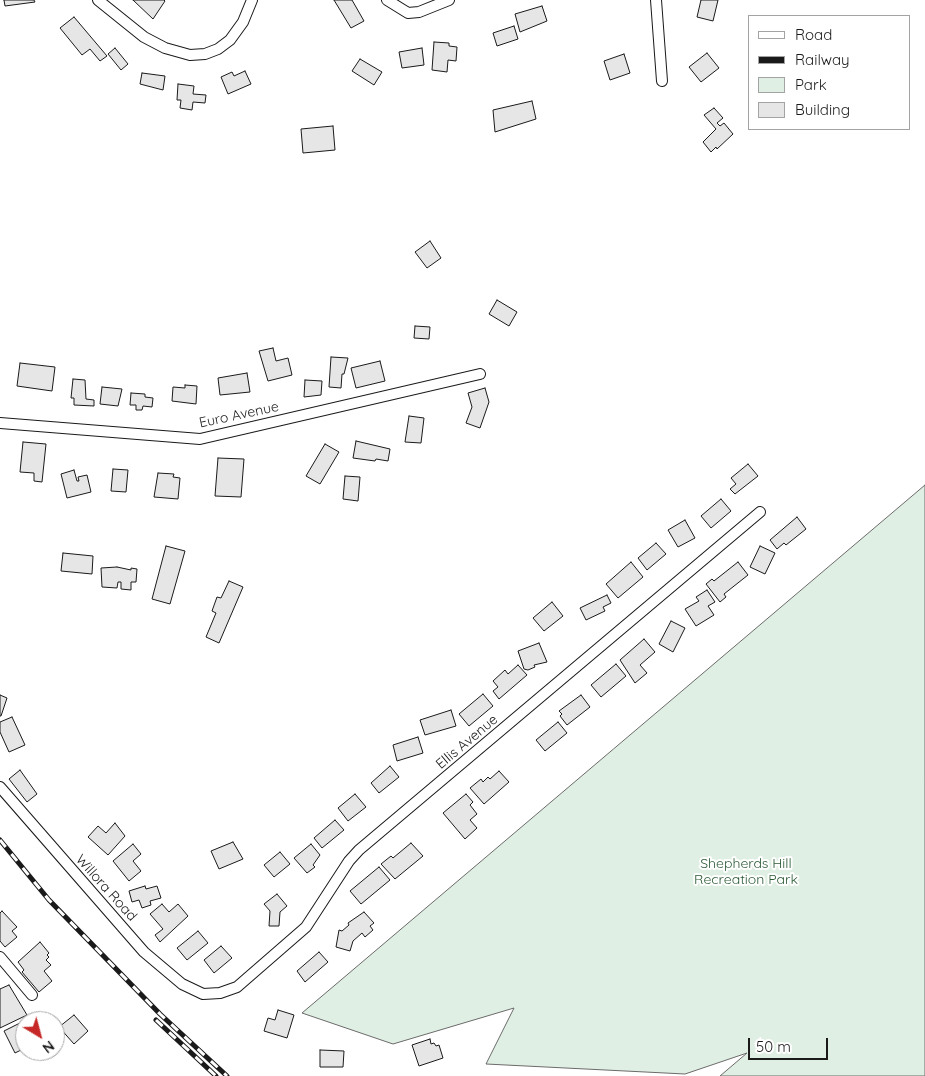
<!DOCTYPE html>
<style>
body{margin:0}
#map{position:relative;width:925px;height:1076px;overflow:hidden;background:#fff;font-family:Quicksand,sans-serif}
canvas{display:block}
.legend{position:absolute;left:748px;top:15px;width:162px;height:115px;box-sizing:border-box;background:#fff;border:1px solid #a3a3a3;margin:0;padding:6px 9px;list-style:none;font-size:15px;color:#1a1a1a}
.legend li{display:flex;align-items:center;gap:10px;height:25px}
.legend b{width:25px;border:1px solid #a3a3a3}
.north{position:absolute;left:15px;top:1011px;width:50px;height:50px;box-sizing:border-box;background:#fff;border:1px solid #a3a3a3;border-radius:50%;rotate:143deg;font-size:14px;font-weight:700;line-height:20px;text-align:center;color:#1a1a1a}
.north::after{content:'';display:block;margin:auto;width:18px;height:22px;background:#c62828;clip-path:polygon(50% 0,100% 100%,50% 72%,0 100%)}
.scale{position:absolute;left:748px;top:1038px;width:80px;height:22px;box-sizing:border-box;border:2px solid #1a1a1a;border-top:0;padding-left:6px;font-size:15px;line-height:18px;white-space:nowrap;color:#1a1a1a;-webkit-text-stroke:4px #fff;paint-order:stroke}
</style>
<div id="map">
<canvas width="925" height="1076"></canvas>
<ul class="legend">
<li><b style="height:6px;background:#fff"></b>Road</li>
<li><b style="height:6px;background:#1a1a1a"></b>Railway</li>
<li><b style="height:14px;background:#e0efe3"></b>Park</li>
<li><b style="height:14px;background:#e6e6e6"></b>Building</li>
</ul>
<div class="north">N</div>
<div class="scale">50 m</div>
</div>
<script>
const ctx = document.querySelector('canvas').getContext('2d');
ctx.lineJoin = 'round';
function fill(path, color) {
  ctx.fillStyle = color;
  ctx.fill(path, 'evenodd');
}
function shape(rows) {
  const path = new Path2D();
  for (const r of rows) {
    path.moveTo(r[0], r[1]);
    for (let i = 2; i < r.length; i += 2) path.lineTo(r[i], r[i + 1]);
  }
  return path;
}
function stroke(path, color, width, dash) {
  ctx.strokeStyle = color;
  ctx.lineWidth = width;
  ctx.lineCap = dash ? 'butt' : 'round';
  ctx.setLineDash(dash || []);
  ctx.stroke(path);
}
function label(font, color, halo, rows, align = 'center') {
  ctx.font = font + ' Quicksand,sans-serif';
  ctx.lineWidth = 4;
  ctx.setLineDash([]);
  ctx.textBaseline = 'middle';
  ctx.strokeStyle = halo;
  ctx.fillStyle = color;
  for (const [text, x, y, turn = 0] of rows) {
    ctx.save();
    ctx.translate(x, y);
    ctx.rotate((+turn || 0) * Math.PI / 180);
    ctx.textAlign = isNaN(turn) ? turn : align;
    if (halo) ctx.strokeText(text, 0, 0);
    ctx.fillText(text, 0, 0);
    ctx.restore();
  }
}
const green = shape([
 [925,485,925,1076,720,1076,747,1053,685,1074,486,1064,514,1008,393,1044,302,1013,925,485]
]);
fill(green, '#e0efe3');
stroke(green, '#6a6a6a', 1);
const building = shape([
 [4,0,34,0,35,2,5,6,4,0],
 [133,0,164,0,165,1,153,19,133,0],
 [334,0,352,0,364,21,351,28,334,0],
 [701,0,718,0,713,21,697,17,701,0],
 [542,6,547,21,520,32,515,14,542,6],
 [74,17,107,56,100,61,90,49,82,55,60,28,74,17],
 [514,26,518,39,497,46,493,33,514,26],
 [434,42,449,43,449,46,457,47,456,61,448,60,447,72,432,70,434,42],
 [115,48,128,64,121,70,108,54,115,48],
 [422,48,424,65,402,68,399,52,422,48],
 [707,53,719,68,701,82,689,67,707,53],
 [624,54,630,73,610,80,604,61,624,54],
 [360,59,382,72,374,85,352,71,360,59],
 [245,71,251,84,228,94,221,77,232,72,234,76,245,71],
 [142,73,165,76,163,90,140,84,142,73],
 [178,84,194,86,193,94,206,95,205,103,193,102,192,110,180,108,181,100,177,100,178,84],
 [532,101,536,119,495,132,493,110,532,101],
 [714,108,723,118,717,123,720,126,724,123,733,134,717,149,716,147,711,152,703,142,716,129,704,115,714,108],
 [333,126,335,150,303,153,301,129,333,126],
 [430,241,441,258,427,268,415,252,430,241],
 [497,300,517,312,509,326,489,314,497,300],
 [415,326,430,327,429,339,414,338,415,326],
 [273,348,276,361,288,358,292,375,268,381,259,351,273,348],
 [331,357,348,358,344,374,342,374,341,388,329,387,331,357],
 [380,361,385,381,356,388,351,368,380,361],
 [20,363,55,367,52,391,17,386,20,363],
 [247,373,250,392,220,395,218,378,247,373],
 [73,379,85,380,86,399,94,400,94,406,74,405,74,398,71,398,73,379],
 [305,380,322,381,321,395,304,397,305,380],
 [185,385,197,386,196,404,172,401,173,387,185,388,185,385],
 [102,387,122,389,118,406,100,404,102,387],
 [485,388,489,402,480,428,466,423,472,407,468,393,485,388],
 [131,393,145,394,145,397,153,398,152,407,143,406,142,410,136,410,136,405,130,405,131,393],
 [409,416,424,418,421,443,405,442,409,416],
 [356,441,390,449,388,461,376,459,375,461,353,458,356,441],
 [23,442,46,444,42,482,34,481,34,473,20,472,23,442],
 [325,444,339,452,320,484,306,476,325,444],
 [218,458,244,459,241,497,215,496,218,458],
 [748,464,758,476,735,494,730,489,736,484,731,478,748,464],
 [113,469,128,470,126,492,111,491,113,469],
 [74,470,77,481,79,481,78,477,87,475,91,492,67,498,61,474,74,470],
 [158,473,174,474,173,477,180,478,178,499,154,497,158,473],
 [345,476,360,477,358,501,343,499,345,476],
 [721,499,731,511,711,528,701,516,721,499],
 [797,517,806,529,786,545,784,543,777,549,770,540,797,517],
 [685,520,695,538,678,547,668,530,685,520],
 [656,543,666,554,647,570,638,558,656,543],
 [166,546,185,551,170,604,152,599,166,546],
 [760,546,775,553,765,574,750,567,760,546],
 [63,553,93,556,92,574,61,571,63,553],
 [631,562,643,577,618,598,606,584,631,562],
 [738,562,748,575,724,594,726,597,720,602,706,584,712,579,714,581,738,562],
 [117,567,131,570,131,568,137,569,136,582,131,582,131,590,121,589,121,582,118,582,117,588,102,587,101,568,117,567],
 [229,581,243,587,219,643,206,637,216,613,212,611,217,597,221,598,229,581],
 [707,590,715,602,708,606,714,615,696,626,685,609,699,601,696,597,707,590],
 [607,595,611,603,603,607,605,611,586,620,580,608,607,595],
 [552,602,563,616,544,631,533,618,552,602],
 [671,621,685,628,673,652,659,644,671,621],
 [644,639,655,652,640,665,647,673,635,683,620,660,644,639],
 [539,643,547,662,534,665,535,667,528,670,524,669,518,651,539,643],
 [616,664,626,676,601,697,591,685,616,664],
 [518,665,527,675,499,699,493,691,498,687,493,681,505,670,508,674,518,665],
 [483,694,493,706,469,726,459,714,483,694],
 [0,695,7,698,1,716,0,716,0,695],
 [581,695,590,707,567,725,560,716,562,714,559,711,581,695],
 [451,710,456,726,425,735,420,720,451,710],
 [12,717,25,745,9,752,0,732,0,722,12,717],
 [558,722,567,733,545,751,536,740,558,722],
 [418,737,423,753,397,761,393,745,418,737],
 [390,766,399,777,379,793,371,783,390,766],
 [20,770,37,794,27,802,9,779,20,770],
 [499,771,509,782,484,804,470,788,481,779,483,782,488,777,490,779,499,771],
 [355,794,366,807,348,821,338,808,355,794],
 [466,794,473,802,470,805,477,814,470,820,477,828,465,839,443,813,466,794],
 [335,820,344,830,322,848,314,838,335,820],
 [115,823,125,836,108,855,88,837,98,826,106,833,115,823],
 [233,842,243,859,219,869,211,851,233,842],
 [411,843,423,856,395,879,381,864,391,856,393,858,411,843],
 [133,844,141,854,133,861,141,871,129,881,113,861,133,844],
 [311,844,320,855,313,865,315,867,307,873,294,858,311,844],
 [280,852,290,864,274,877,264,865,280,852],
 [379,867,390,880,361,904,350,891,379,867],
 [145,886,146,889,157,886,161,898,150,901,151,905,142,908,139,900,132,902,129,891,145,886],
 [277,894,287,906,280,912,279,926,269,926,270,911,264,904,277,894],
 [162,904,169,912,178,904,188,916,160,942,155,935,163,929,150,914,162,904],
 [2,911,17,927,12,931,17,937,5,947,0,941,0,913,2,911],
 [364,912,374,923,370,926,373,930,365,937,362,933,353,941,350,951,336,947,339,930,342,931,349,925,348,923,364,912],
 [198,931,208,943,187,960,177,948,198,931],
 [40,942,49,953,47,955,49,957,46,960,51,965,44,971,52,981,39,992,22,972,24,970,18,962,40,942],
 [221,946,232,958,214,973,204,960,221,946],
 [319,952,328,962,305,982,297,971,319,952],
 [9,985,27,1015,0,1028,0,989,9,985],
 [278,1010,294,1015,287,1038,264,1031,268,1018,275,1020,278,1010],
 [74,1015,88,1031,74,1044,59,1027,74,1015],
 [34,1016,38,1021,25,1021,25,1048,15,1053,4,1031,34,1016],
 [430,1039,431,1044,434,1043,436,1046,439,1045,443,1058,419,1066,412,1045,430,1039],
 [320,1050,344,1051,343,1067,320,1067,320,1050]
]);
fill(building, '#e6e6e6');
stroke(building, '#1a1a1a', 1);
const street = shape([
 [98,0,144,37,165,48,190,55,205,54,218,49,230,40,243,22,252,0],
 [387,0,408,13,419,12,449,0],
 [656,0,662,81],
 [0,423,200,439,480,374],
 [0,787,144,952,182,984,203,994,220,993,237,987,306,927,349,861,359,850,760,512],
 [0,957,32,995]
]);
stroke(street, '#1a1a1a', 12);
stroke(street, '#fff', 10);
const rail = shape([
 [0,840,49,900,160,1014,227,1076],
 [156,1020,216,1076]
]);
stroke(rail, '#1a1a1a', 5);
stroke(rail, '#fff', 3, [9]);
label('14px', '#1a1a1a', '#fff', [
 ["Euro Avenue",239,415,-12],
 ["Ellis Avenue",467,742,-40],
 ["Willora Road",106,888,48]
]);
label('14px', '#2b5a34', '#fff', [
 ["Shepherds Hill",746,864],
 ["Recreation Park",746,880]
]);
</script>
